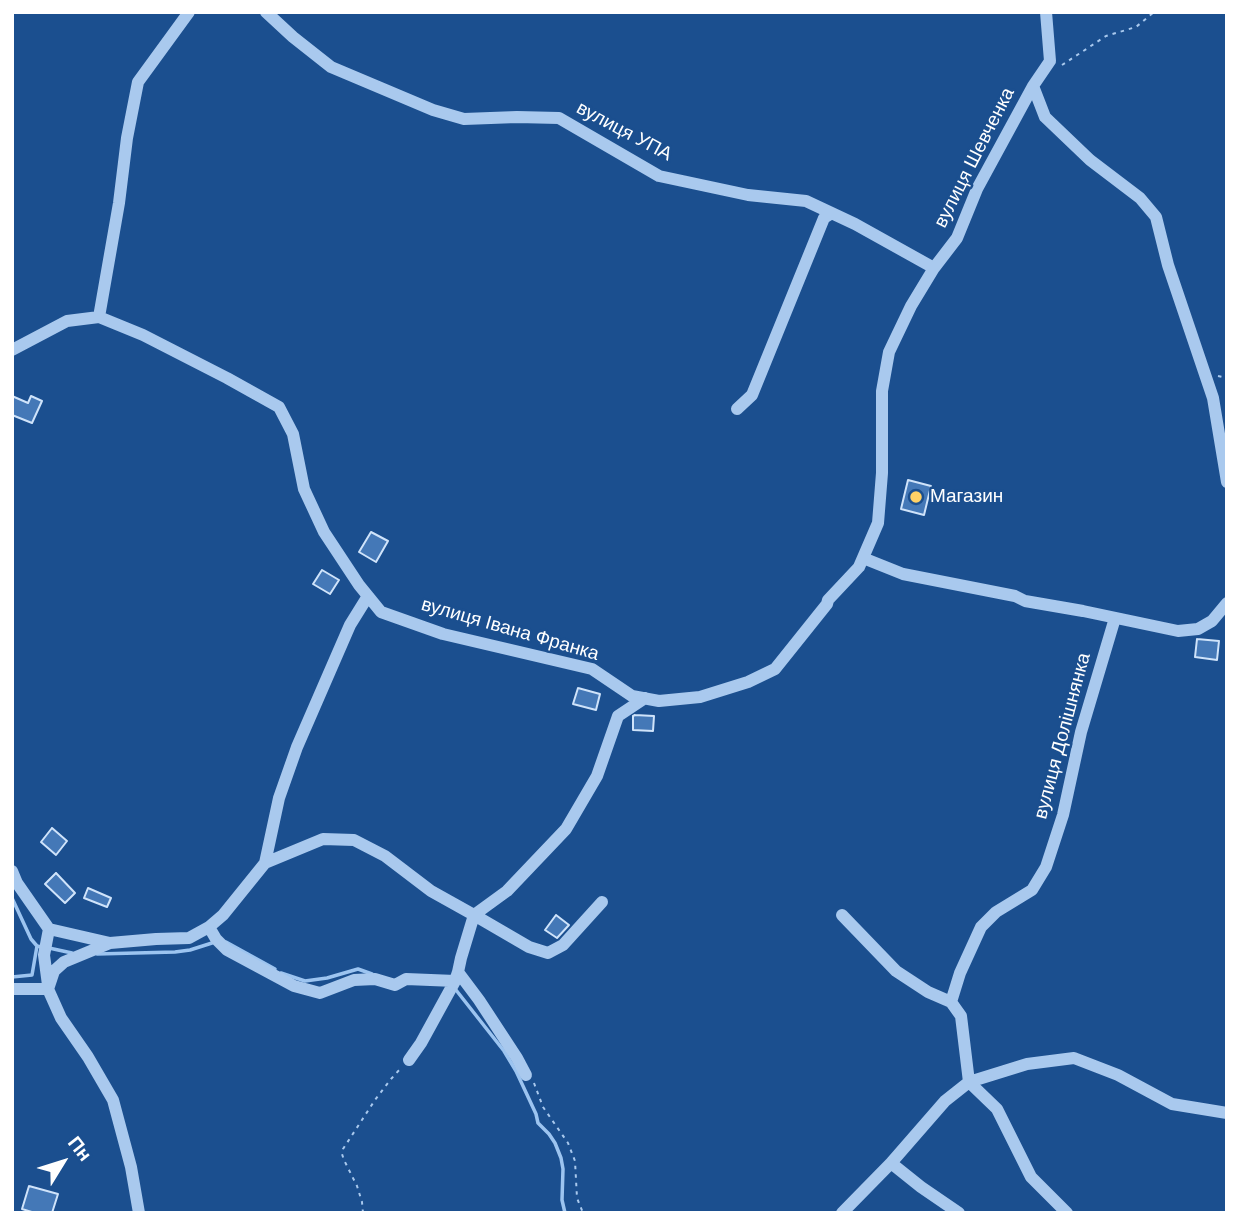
<!DOCTYPE html>
<meta charset="utf-8">
<style>
body{margin:0}
#map{position:relative;width:1239px;height:1225px;overflow:hidden;background:#1b4f8f;font-family:"DM Sans",sans-serif}
canvas{display:block}
.frame{position:absolute;inset:0;border:14px solid #fff;pointer-events:none}
.north{position:absolute;left:28px;top:1127px;width:70px;height:70px;-webkit-text-stroke:5px #1b4f8f;paint-order:stroke;rotate:52deg;font-size:19px;font-weight:700;line-height:28px;text-align:center;color:#fff}
.north::after{content:'';display:block;margin:auto;width:24px;height:32px;background:#fff;clip-path:polygon(50% 0,100% 100%,50% 72%,0 100%)}
</style>
<div id="map">
<canvas width="1239" height="1225"></canvas>
<div class="frame"></div>
<div class="north">Пн</div>
</div>
<script>
const ctx = document.querySelector('canvas').getContext('2d');
ctx.lineJoin = 'round';
function shape(rows) {
  const path = new Path2D();
  for (const r of rows) {
    path.moveTo(r[0], r[1]);
    for (let i = 2; i < r.length; i += 2) path.lineTo(r[i], r[i + 1]);
  }
  return path;
}
function stroke(path, color, width, dash) {
  ctx.strokeStyle = color;
  ctx.lineWidth = width;
  ctx.lineCap = dash ? 'butt' : 'round';
  ctx.setLineDash(dash || []);
  ctx.stroke(path);
}
function fill(path, color) {
  ctx.fillStyle = color;
  ctx.fill(path, 'evenodd');
}
function label(font, color, halo, rows, align = 'center') {
  ctx.font = font + ' "DM Sans",sans-serif';
  ctx.lineWidth = 5;
  ctx.setLineDash([]);
  ctx.textBaseline = 'middle';
  ctx.strokeStyle = halo;
  ctx.fillStyle = color;
  for (const [text, x, y, turn = 0] of rows) {
    ctx.save();
    ctx.translate(x, y);
    ctx.rotate((+turn || 0) * Math.PI / 180);
    ctx.textAlign = isNaN(turn) ? turn : align;
    if (halo) ctx.strokeText(text, 0, 0);
    ctx.fillText(text, 0, 0);
    ctx.restore();
  }
}
stroke(shape([
 [12,898,31,939,37,946],
 [226,942,275,969],
 [49,948,72,953],
 [97,954,175,952,190,950,212,943],
 [281,973,305,981,327,978,358,969,372,974],
 [12,977,32,975,37,946,41,947],
 [456,990,504,1051,516,1071,536,1114,538,1123,549,1134,555,1143,561,1158,563,1169,562,1200,565,1213]
]), '#9cc4f0', 3.5);
const building = shape([
 [12,396,28,403,31,396,42,401,32,423,12,415,12,396],
 [908,480,931,486,924,515,901,509,908,480],
 [371,532,388,541,376,562,359,552,371,532],
 [322,570,339,580,330,594,313,584,322,570],
 [1197,639,1219,641,1217,660,1195,657,1197,639],
 [578,688,600,694,596,710,573,704,578,688],
 [635,715,654,716,653,731,633,730,633,716,635,715],
 [52,828,67,841,56,855,41,842,52,828],
 [56,873,75,893,65,903,45,884,56,873],
 [88,888,111,898,107,907,84,898,88,888],
 [556,915,569,925,557,938,545,930,556,915],
 [29,1186,58,1194,52,1213,35,1213,22,1209,29,1186]
]);
fill(building, '#4478b7');
stroke(building, '#cfe3fa', 2);
stroke(shape([
 [1062,65,1106,36,1136,27,1154,12],
 [1218,376,1227,378],
 [534,1083,543,1107,568,1143,575,1161,577,1198,583,1213],
 [363,1213,362,1202,357,1186,344,1160,342,1154,343,1149,375,1100,391,1079,401,1068]
]), '#a9c9ee', 2, [3.5, 5]);
stroke(shape([
 [266,12,293,37,331,67,433,110,464,119,517,117,559,118,659,176,748,195,806,201,855,224,934,268],
 [1033,86,1045,117,1090,160,1140,198,1156,217,1168,265,1213,398,1227,482],
 [99,317,143,335,227,378,279,407,293,434,304,489,324,532,359,585,381,612,443,634,592,669,632,696,659,701,700,697,748,682,775,669,827,604,828,600,859,567,878,523,882,473,882,391,889,352,911,306,934,268,957,238,977,189,1033,86,1050,61,1046,12],
 [12,350,67,321,99,317,119,203,127,138,138,82,189,12],
 [737,409,752,395,824,218,832,213],
 [863,558,903,574,1015,596,1025,601,1083,611,1178,631,1198,629,1212,621,1227,603],
 [265,863,279,798,297,747,350,625,368,596],
 [12,871,17,883,49,929,44,955,48,985],
 [842,915,896,971,928,992,951,1002],
 [209,927,216,939,227,950,294,986,320,993,354,980,375,979,395,985,406,979,455,981,458,972,461,958,474,915,529,947,548,953,563,945,602,902],
 [49,929,110,943],
 [458,972,479,1000,517,1058,526,1075],
 [12,989,48,989,61,1018,88,1057,113,1100,131,1167,139,1213],
 [48,989,54,971,64,962,110,943,156,939,189,938,209,927,223,915,265,863,323,839,354,840,385,856,431,891,474,915,507,891,566,829,597,776,618,716,645,698],
 [409,1060,421,1043,455,981],
 [891,1163,921,1187,959,1213],
 [842,1213,891,1163,945,1101,969,1082,1027,1064,1074,1058,1118,1075,1172,1104,1227,1113],
 [1067,1213,1031,1177,997,1109,969,1082,961,1016,951,1002,960,973,981,927,996,912,1032,890,1046,867,1063,815,1081,732,1115,618]
]), '#a9c9ee', 12);
for (const [x, y, r, color] of [
 [916,497,7,"#ffd166"]
]) {
  const dot = new Path2D();
  dot.arc(x, y, r, 0, 2 * Math.PI);
  ctx.fillStyle = color;
  ctx.fill(dot);
  stroke(dot, '#1b4f8f', 2.5);
}
label('19px', '#fff', '#1b4f8f', [
 ["вулиця УПА",624,132,28],
 ["вулиця Шевченка",975,158,-63],
 ["вулиця Івана Франка",510,630,16],
 ["вулиця Долішнянка",1063,736,-75]
]);
label('19px', '#fff', '#1b4f8f', [
 ["Магазин",930,497]
], 'left');
</script>
